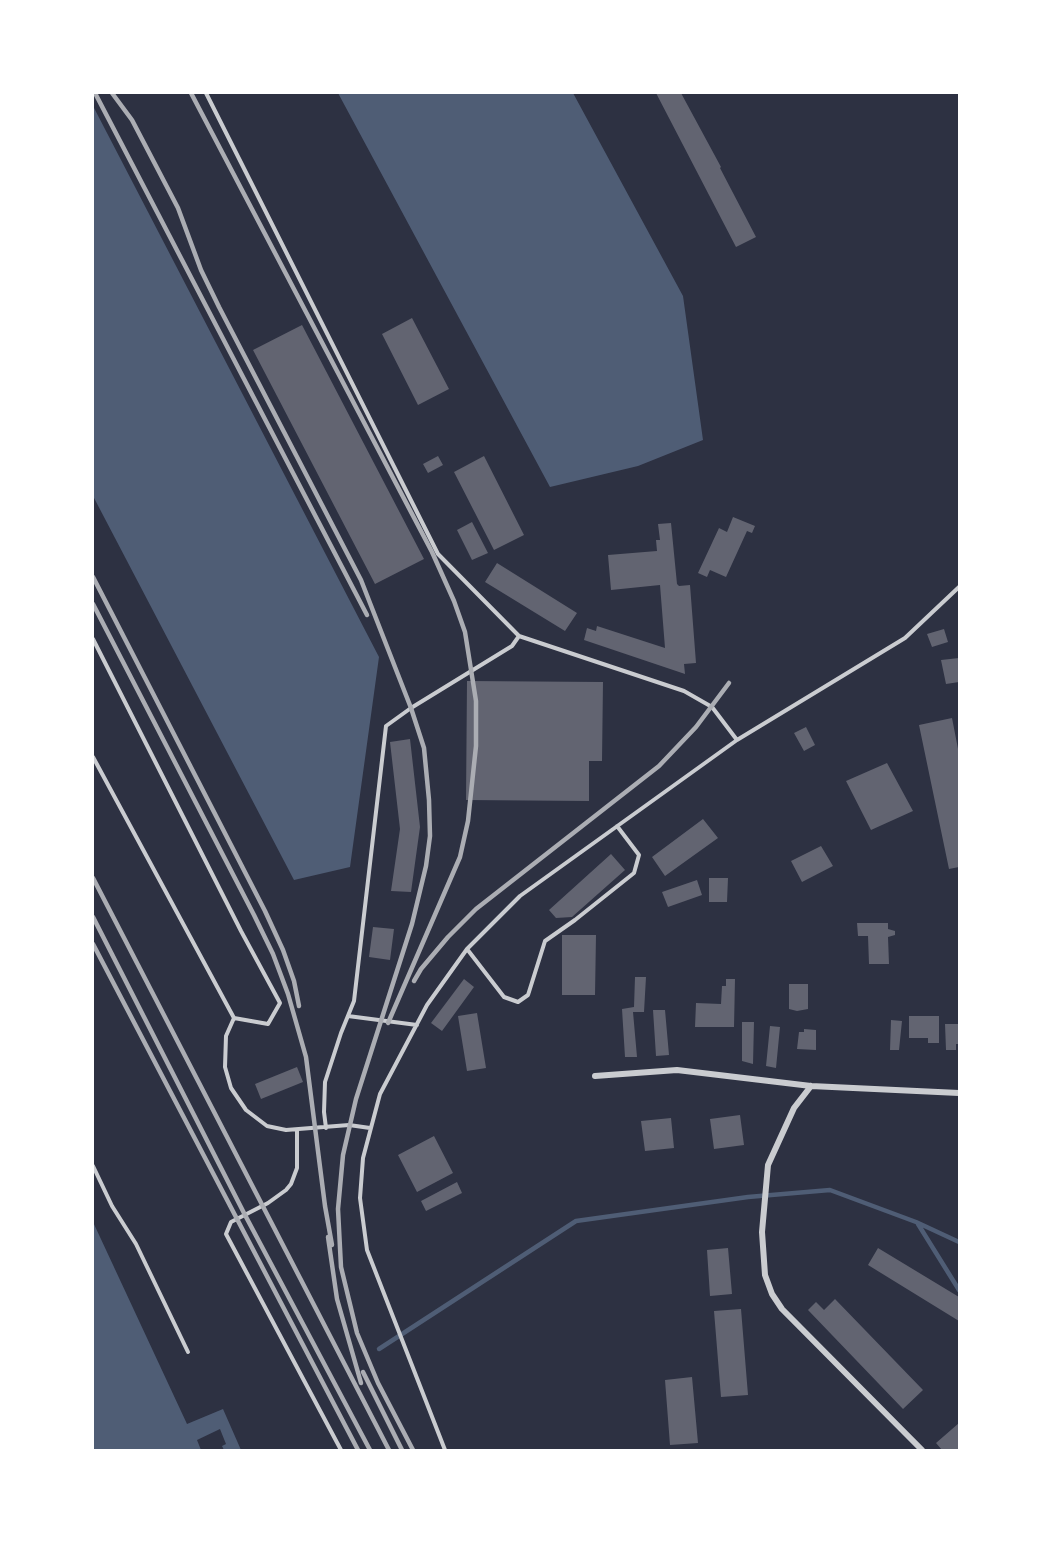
<!DOCTYPE html>
<style>
body{margin:0}
#map{position:relative;width:1052px;height:1543px;overflow:hidden;background:#2d3142;font-family:"Titillium Web",sans-serif}
canvas{display:block}
.frame{position:absolute;inset:0;border:94px solid #fff;pointer-events:none}
</style>
<div id="map">
<canvas width="1052" height="1543"></canvas>
<div class="frame"></div>
</div>
<script>
const ctx = document.querySelector('canvas').getContext('2d');
ctx.lineJoin = 'round';
function fill(path, color) {
  ctx.fillStyle = color;
  ctx.fill(path, 'evenodd');
}
function shape(rows) {
  const path = new Path2D();
  for (const r of rows) {
    path.moveTo(r[0], r[1]);
    for (let i = 2; i < r.length; i += 2) path.lineTo(r[i], r[i + 1]);
  }
  return path;
}
function stroke(path, color, width, dash) {
  ctx.strokeStyle = color;
  ctx.lineWidth = width;
  ctx.lineCap = dash ? 'butt' : 'round';
  ctx.setLineDash(dash || []);
  ctx.stroke(path);
}
fill(shape([
 [338,93,573,93,683,296,703,440,638,466,550,487],
 [93,106,379,657,350,867,294,880,93,496],
 [93,1222,187,1424,223,1409,241,1450,224,1450,222,1446,226,1444,220,1429,197,1440,201,1450,93,1450]
]), '#4f5d75');
stroke(shape([
 [918,1224,959,1290],
 [379,1349,576,1221,748,1197,830,1190,916,1222,959,1242]
]), '#4f5d75', 4.5);
fill(shape([
 [656,93,681,93,721,167,720,168,756,237,736,247],
 [412,318,449,389,418,405,382,334],
 [302,325,424,559,375,584,253,350],
 [438,456,443,465,428,473,423,464],
 [484,456,524,535,494,550,454,472],
 [733,517,755,526,752,533,747,531,726,577,710,570,707,577,698,573,719,528,727,532],
 [472,522,488,553,472,560,457,530],
 [671,523,677,584,679,586,690,585,696,663,684,664,685,674,584,640,587,628,596,631,597,626,665,648,660,585,611,590,608,555,657,551,656,540,660,540,658,524],
 [497,563,577,613,565,631,485,582],
 [944,629,948,642,932,647,927,634],
 [959,658,959,682,946,684,941,660],
 [467,681,603,682,602,761,589,761,589,801,466,800],
 [952,718,959,754,959,867,949,869,919,725],
 [806,727,815,745,804,751,794,733],
 [410,739,420,827,411,892,391,891,400,829,390,742],
 [887,763,913,811,871,830,846,781],
 [703,819,718,838,665,876,652,857],
 [821,846,833,866,802,882,791,861],
 [611,854,625,870,572,917,556,918,549,910],
 [709,878,728,878,727,902,709,902],
 [697,880,702,895,668,907,662,892],
 [857,923,888,923,888,929,895,931,895,935,888,937,889,964,869,964,868,936,858,936],
 [373,927,394,929,390,960,369,957],
 [562,935,596,935,595,995,562,995],
 [635,977,646,977,644,1012,633,1012,637,1057,625,1057,622,1009,634,1007],
 [464,979,474,987,442,1031,431,1023],
 [726,979,735,979,734,1027,695,1027,696,1003,721,1004,722,986,726,986],
 [789,984,808,984,808,1009,797,1011,789,1009],
 [653,1010,665,1010,669,1055,656,1056],
 [477,1013,486,1068,467,1071,458,1016],
 [909,1016,939,1016,939,1043,928,1043,928,1038,909,1038],
 [891,1020,902,1021,899,1050,890,1050],
 [742,1022,754,1022,753,1064,742,1061],
 [945,1024,959,1024,959,1044,956,1044,956,1050,946,1050],
 [770,1026,780,1027,776,1068,766,1066],
 [804,1029,816,1030,816,1050,797,1049,799,1032,804,1032],
 [297,1067,303,1082,261,1099,255,1084],
 [740,1115,744,1145,714,1149,710,1119],
 [671,1118,674,1148,645,1151,641,1121],
 [434,1136,453,1173,417,1192,398,1155],
 [457,1182,462,1193,426,1211,421,1201],
 [728,1248,732,1294,710,1296,707,1250],
 [878,1248,959,1297,959,1321,868,1265],
 [835,1299,923,1390,903,1409,808,1310,816,1302,824,1310],
 [741,1309,748,1395,721,1397,714,1311],
 [692,1377,698,1443,670,1445,665,1380],
 [959,1423,959,1450,942,1450,936,1443]
]), '#626471');
stroke(shape([
 [206,93,438,554,519,636,684,691,712,707,737,740],
 [93,639,241,931,280,1003,268,1024,234,1018],
 [93,757,234,1018,226,1036,225,1067,231,1088,246,1110,267,1126,286,1130,349,1125,370,1128],
 [467,949,504,997,518,1002,528,995,545,941,575,920,634,873,639,855,617,826],
 [348,1016,417,1025],
 [326,1128,324,1112,325,1082,341,1033,354,1001,386,726,411,708,512,646,519,636],
 [297,1130,297,1168,291,1184,286,1190,268,1203,231,1222,226,1234,341,1450],
 [93,1166,112,1206,136,1244,188,1352],
 [445,1450,367,1250,360,1198,363,1158,380,1094,427,1005,467,949,520,896,737,740,905,638,959,587]
]), '#caccd0', 4);
stroke(shape([
 [595,1076,677,1070,811,1086,959,1093],
 [811,1086,794,1108,768,1165,762,1232,765,1275,772,1294,782,1309,922,1450]
]), '#caccd0', 6);
stroke(shape([
 [95,93,367,615],
 [112,93,132,120,178,208,201,270,219,307,361,580,411,708,424,748,429,800,430,836,426,866,412,924,356,1099,343,1155,338,1209,341,1267,357,1333,378,1383,413,1450],
 [191,93,432,552,454,601,465,632,476,701,476,746,468,821,460,857,388,1023],
 [93,577,265,911,283,950,294,981,299,1006],
 [93,604,254,915,273,954,288,994,306,1057,325,1206,332,1245],
 [93,878,389,1450],
 [93,917,245,1215,370,1450],
 [93,944,358,1450],
 [414,981,421,969,448,937,476,909,659,766,696,727,729,683],
 [328,1237,337,1299,361,1383],
 [363,1372,402,1450]
]), '#abadb3', 4.5);
</script>
